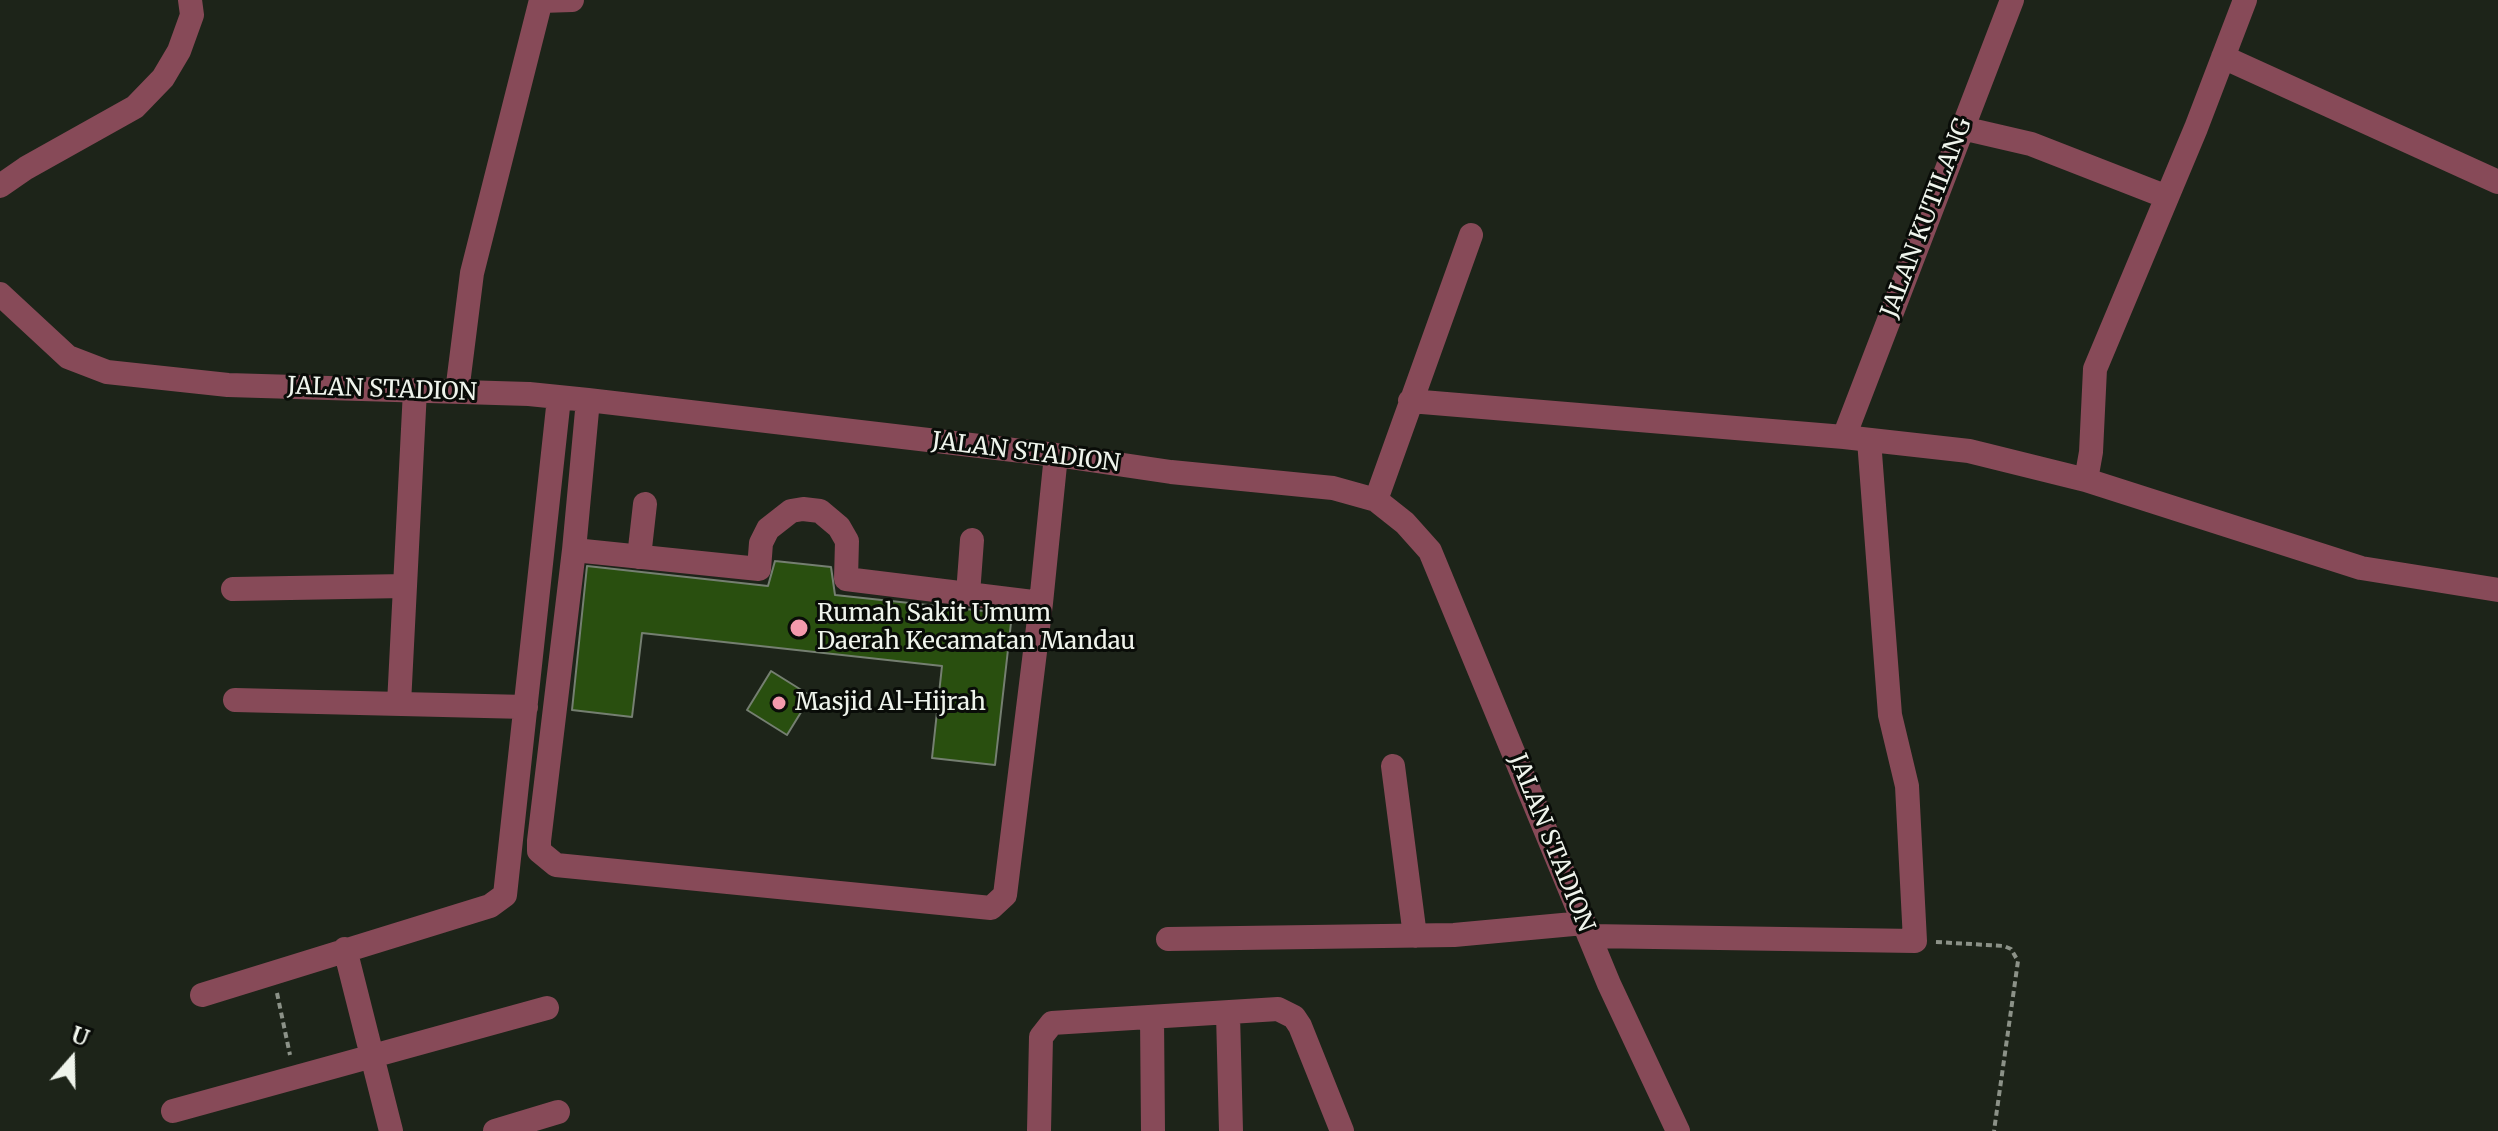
<!DOCTYPE html>
<style>
body{margin:0}
#map{position:relative;width:2498px;height:1131px;overflow:hidden;background:#1d2419;font-family:Merriweather,serif}
canvas{display:block}
.north{position:absolute;left:32px;top:1019px;width:80px;height:80px;-webkit-text-stroke:6px #090c08;paint-order:stroke;rotate:20deg;font-size:22px;font-weight:700;line-height:32px;text-align:center;color:#eff4ec}
.north::after{content:'';display:block;margin:auto;width:28px;height:36px;background:#eff4ec;clip-path:polygon(50% 0,100% 100%,50% 72%,0 100%)}
</style>
<div id="map">
<canvas width="2498" height="1131"></canvas>
<div class="north">U</div>
</div>
<script>
const ctx = document.querySelector('canvas').getContext('2d');
ctx.lineJoin = 'round';
function fill(path, color) {
  ctx.fillStyle = color;
  ctx.fill(path, 'evenodd');
}
function shape(rows) {
  const path = new Path2D();
  for (const r of rows) {
    path.moveTo(r[0], r[1]);
    for (let i = 2; i < r.length; i += 2) path.lineTo(r[i], r[i + 1]);
  }
  return path;
}
function stroke(path, color, width, dash) {
  ctx.strokeStyle = color;
  ctx.lineWidth = width;
  ctx.lineCap = dash ? 'butt' : 'round';
  ctx.setLineDash(dash || []);
  ctx.stroke(path);
}
function label(font, color, halo, rows, align = 'center') {
  ctx.font = font + ' Merriweather,serif';
  ctx.lineWidth = 6;
  ctx.setLineDash([]);
  ctx.textBaseline = 'middle';
  ctx.strokeStyle = halo;
  ctx.fillStyle = color;
  for (const [text, x, y, turn = 0] of rows) {
    ctx.save();
    ctx.translate(x, y);
    ctx.rotate((+turn || 0) * Math.PI / 180);
    ctx.textAlign = isNaN(turn) ? turn : align;
    if (halo) ctx.strokeText(text, 0, 0);
    ctx.fillText(text, 0, 0);
    ctx.restore();
  }
}
const building = shape([
 [775,561,831,567,835,595,1012,614,995,765,932,758,942,666,642,633,632,717,572,710,587,566,768,586,775,561],
 [771,671,811,696,787,735,747,710,771,671]
]);
fill(building, '#294f0f');
stroke(building, '#757f71', 2);
stroke(shape([
 [1936,942,2004,946,2011,949,2018,961,1994,1131],
 [277,993,290,1055]
]), '#8c9288', 4, [6, 4]);
stroke(shape([
 [541,1,572,0],
 [2223,57,2498,182],
 [1962,128,2031,144,2167,197],
 [0,186,26,168,135,107,163,78,179,51,192,15,190,0],
 [0,294,68,357,107,372,228,385,529,394,588,400,1056,455,1171,472,1333,488,1376,500,1405,523,1430,551,1609,984,1678,1131],
 [457,392,472,273,541,0],
 [588,400,574,550,759,569,761,543,768,529,791,511,803,509,820,511,839,527,847,541,846,579,1041,603,1056,455],
 [1410,401,1844,437,1969,451,2086,480,2361,568,2498,590],
 [1844,437,2012,0],
 [2086,480,2091,452,2095,369,2196,128,2245,0],
 [1376,500,1471,235],
 [574,550,539,841,539,851,556,865,991,908,1005,895,1041,603],
 [639,557,645,504],
 [233,589,405,586],
 [968,594,972,540],
 [235,700,526,707],
 [399,704,415,390],
 [1393,766,1415,936],
 [1589,936,1915,941,1907,786,1890,715,1869,440],
 [1168,939,1454,935,1584,923],
 [345,949,391,1131],
 [202,995,490,906,505,895,559,398],
 [1228,1014,1231,1131],
 [1152,1017,1153,1131],
 [173,1111,547,1008],
 [495,1131,558,1112],
 [1039,1131,1041,1037,1052,1023,1278,1009,1294,1017,1300,1026,1342,1131]
]), '#874a58', 24);
for (const [x, y, r, color] of [
 [799,628,10,"#f39aac"],
 [779,703,8,"#f39aac"]
]) {
  const dot = new Path2D();
  dot.arc(x, y, r, 0, 2 * Math.PI);
  ctx.fillStyle = color;
  ctx.fill(dot);
  stroke(dot, '#090c08', 3);
}
label('24px', '#eff4ec', '#090c08', [
 ["JALAN KUTILANG",1927,218,-69],
 ["JALAN STADION",382,390,2],
 ["JALAN STADION",1026,453,7],
 ["JALAN STADION",1551,843,68]
]);
label('24px', '#eff4ec', '#090c08', [
 ["Rumah Sakit Umum",817,614],
 ["Daerah Kecamatan Mandau",817,642],
 ["Masjid Al-Hijrah",795,703]
], 'left');
</script>
